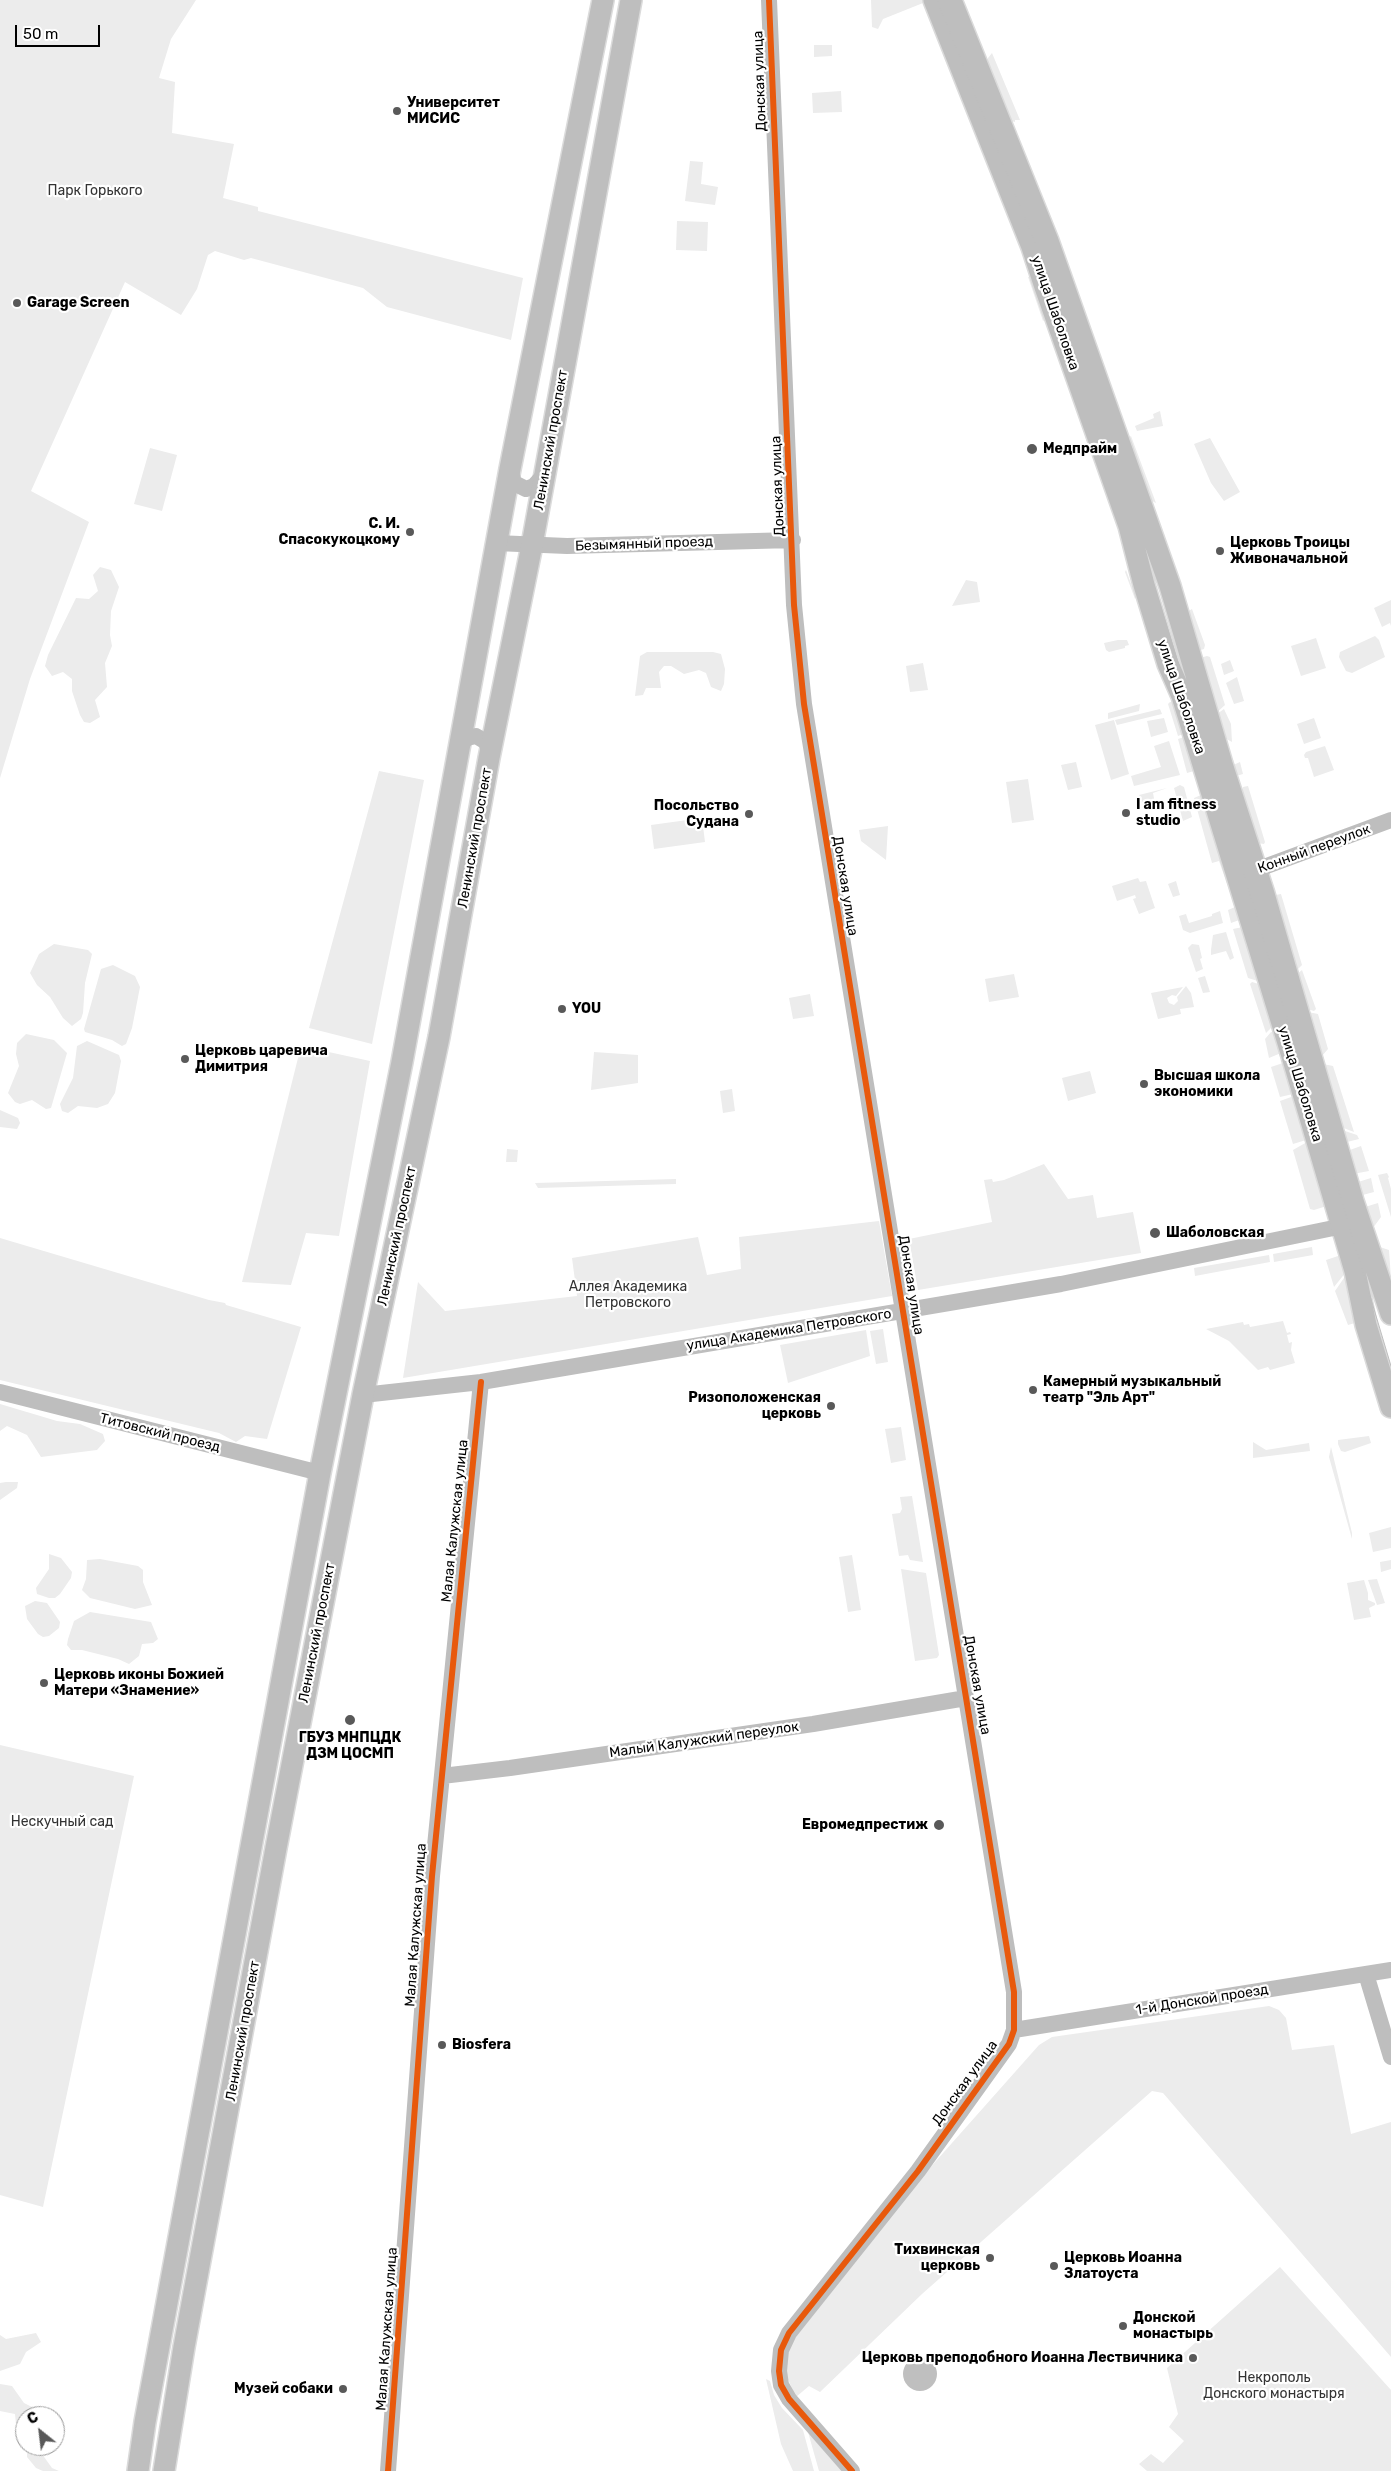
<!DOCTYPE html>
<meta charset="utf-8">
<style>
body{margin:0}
#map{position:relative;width:1391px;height:2471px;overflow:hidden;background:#fff;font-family:Rubik,sans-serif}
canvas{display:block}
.north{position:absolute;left:15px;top:2406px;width:50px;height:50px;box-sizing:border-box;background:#fff;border:1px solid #999;border-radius:50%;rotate:331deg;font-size:14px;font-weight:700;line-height:20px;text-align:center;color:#000}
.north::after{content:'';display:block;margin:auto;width:18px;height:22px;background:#595959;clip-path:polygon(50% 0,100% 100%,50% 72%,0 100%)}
.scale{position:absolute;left:15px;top:25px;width:85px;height:22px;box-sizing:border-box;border:2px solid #000;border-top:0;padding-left:6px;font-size:15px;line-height:18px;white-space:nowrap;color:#000;-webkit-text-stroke:4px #fff;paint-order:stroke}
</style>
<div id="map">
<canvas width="1391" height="2471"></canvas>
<div class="north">С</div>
<div class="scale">50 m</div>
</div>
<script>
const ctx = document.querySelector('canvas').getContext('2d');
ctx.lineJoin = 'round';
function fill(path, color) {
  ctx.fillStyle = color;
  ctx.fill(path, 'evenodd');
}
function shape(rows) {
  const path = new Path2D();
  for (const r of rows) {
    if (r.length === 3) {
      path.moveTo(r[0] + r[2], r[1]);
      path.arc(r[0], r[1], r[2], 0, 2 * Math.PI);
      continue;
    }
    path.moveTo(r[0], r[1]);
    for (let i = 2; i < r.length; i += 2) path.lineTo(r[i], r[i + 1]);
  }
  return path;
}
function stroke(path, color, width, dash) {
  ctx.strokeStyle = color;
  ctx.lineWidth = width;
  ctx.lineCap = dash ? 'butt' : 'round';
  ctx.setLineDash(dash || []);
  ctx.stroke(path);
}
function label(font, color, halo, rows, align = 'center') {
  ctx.font = font + ' Rubik,sans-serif';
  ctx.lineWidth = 4.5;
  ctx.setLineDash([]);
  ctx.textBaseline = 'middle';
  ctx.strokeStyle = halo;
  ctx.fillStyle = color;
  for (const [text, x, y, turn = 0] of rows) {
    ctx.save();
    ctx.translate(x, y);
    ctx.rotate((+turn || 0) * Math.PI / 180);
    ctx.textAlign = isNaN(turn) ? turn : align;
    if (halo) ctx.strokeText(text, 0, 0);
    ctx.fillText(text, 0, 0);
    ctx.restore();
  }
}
fill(shape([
 [0,0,196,0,171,39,159,78,175,82,172,133,234,144,223,198,258,207,258,211,523,278,511,340,387,307,363,288,251,258,244,260,215,251,208,255,197,289,181,315,125,282,31,491,89,522,30,679,0,778],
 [871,0,922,0,923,3,883,19,878,29,872,27],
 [814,45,832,45,832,56,814,57],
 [992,53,1020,120,1015,120,1015,122,1011,121,988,65,988,58],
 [841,91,842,112,813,113,812,93],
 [690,161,703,162,701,184,718,187,715,205,685,201],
 [677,221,708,222,707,251,676,250],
 [1031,276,1045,320,1043,321,1028,277],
 [1160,411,1163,426,1137,431,1135,426,1154,418,1153,414],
 [1131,436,1156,503,1148,499,1127,438],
 [1210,438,1240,492,1224,501,1211,483,1194,444],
 [150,448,177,455,162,511,134,504],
 [100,567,111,570,119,587,111,611,110,635,112,646,105,663,107,687,95,700,100,717,90,723,84,722,80,715,72,691,72,679,63,672,52,676,45,666,48,655,76,598,89,599,98,591,93,575],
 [1126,570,1136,597,1135,599,1125,572],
 [966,580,977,582,980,602,952,606],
 [1391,600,1391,626,1390,623,1382,627,1374,608],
 [1192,609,1205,645,1204,649,1194,652,1187,612],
 [1375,636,1379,640,1385,657,1352,673,1346,671,1339,657,1340,652],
 [1316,638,1326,668,1301,676,1291,646],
 [1118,640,1127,640,1129,645,1125,646,1125,648,1109,652,1106,650,1104,643],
 [647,652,713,652,721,654,725,669,724,684,721,691,711,687,706,673,699,670,684,674,671,666,664,666,659,672,661,688,646,688,643,695,635,696,640,656],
 [1207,656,1210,657,1225,705,1214,715,1196,659],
 [1230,660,1234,671,1224,675,1221,664],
 [923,663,928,690,910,692,906,666],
 [1237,677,1244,701,1234,704,1226,683],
 [1170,702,1175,703,1183,734,1178,736,1168,704],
 [1140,704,1139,711,1108,719,1108,713],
 [1160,709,1162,714,1117,725,1115,720],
 [1224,709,1231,724,1232,742,1223,737,1217,714],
 [1164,718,1168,732,1151,737,1147,721],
 [1314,718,1321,738,1304,744,1297,724],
 [1114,720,1129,774,1111,780,1095,725],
 [1184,737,1194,771,1187,773,1178,739],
 [1169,741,1180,775,1134,786,1131,776,1161,767,1154,746],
 [1325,746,1334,770,1314,777,1308,758,1305,758,1304,755,1306,752],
 [1076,762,1082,787,1068,790,1061,765],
 [1240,762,1243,774,1229,778,1231,766],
 [379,771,424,780,372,1044,309,1028],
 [1028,779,1034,820,1012,823,1006,782],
 [1180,785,1184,787,1192,817,1183,821,1174,788],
 [1248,786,1265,842,1264,844,1257,843,1241,794,1243,787],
 [1167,788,1153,793,1155,804,1142,807,1139,795],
 [1208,792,1237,893,1231,895,1219,861,1212,863,1194,798],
 [702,818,705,842,654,849,651,825],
 [888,826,886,860,861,841,859,830],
 [1138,878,1140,882,1146,881,1155,908,1139,914,1133,899,1136,898,1135,895,1117,901,1112,886],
 [1176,881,1180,895,1173,897,1168,884],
 [1281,894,1302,965,1293,974,1270,896],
 [1242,904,1242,919,1231,923,1228,910],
 [1220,911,1223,923,1190,933,1183,930,1179,916,1186,914,1189,923,1212,916,1212,914],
 [1243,927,1261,982,1248,978,1233,929],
 [1226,932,1234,958,1230,960,1226,951,1211,955,1211,950,1213,935],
 [54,944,88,950,92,954,85,983,83,1013,81,1019,72,1026,63,1018,50,997,37,985,30,973,39,954],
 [1192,944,1199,945,1202,958,1200,959,1203,969,1196,972,1188,948],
 [113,965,135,976,140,987,132,1028,126,1044,122,1046,112,1040,85,1032,84,1029,101,969],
 [1302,970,1316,1009,1314,1011,1307,1009,1296,975],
 [1014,974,1019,997,989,1002,985,979],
 [1205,976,1210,992,1203,993,1198,978],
 [1252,982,1262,985,1273,1026,1266,1033,1250,984],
 [1186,986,1191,993,1194,1007,1180,1009,1181,1014,1158,1019,1151,993,1183,987,1176,996,1172,995,1167,998,1169,1003,1174,1005,1178,1001,1177,997],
 [810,994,814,1016,793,1019,789,998],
 [1308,1012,1318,1014,1328,1049,1322,1056],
 [1271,1032,1281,1034,1281,1053,1269,1058,1265,1039],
 [26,1034,54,1040,67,1053,51,1108,46,1109,32,1100,20,1104,15,1102,8,1093,19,1066,16,1054,17,1043],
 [87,1041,119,1055,121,1061,115,1093,108,1104,97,1108,78,1106,68,1113,62,1111,60,1104,73,1078,77,1046],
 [301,1046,370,1061,339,1236,306,1233,291,1285,242,1282],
 [594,1052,638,1055,638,1083,591,1090],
 [1283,1063,1288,1064,1293,1094,1280,1097,1271,1067],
 [1323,1064,1333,1066,1354,1132,1341,1127],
 [1090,1071,1096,1093,1068,1101,1062,1078],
 [732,1089,735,1111,723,1113,720,1091],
 [1294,1096,1306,1140,1293,1144,1280,1101],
 [0,1110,18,1118,20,1123,17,1129,0,1127],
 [1339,1129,1357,1135,1359,1139,1347,1142],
 [1307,1142,1333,1204,1314,1210,1310,1209,1293,1150],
 [1361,1146,1369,1171,1353,1174,1347,1151],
 [507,1149,518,1150,517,1162,506,1162],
 [1044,1164,1068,1199,1093,1195,1097,1218,1133,1212,1141,1253,918,1290,909,1239,992,1222,984,1180,992,1179,993,1182,1004,1180],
 [1387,1173,1389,1177,1388,1178,1391,1189,1391,1217,1378,1175],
 [1371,1178,1374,1192,1355,1197,1358,1182],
 [676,1179,676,1184,538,1188,535,1183],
 [1378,1203,1381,1217,1370,1232,1365,1207],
 [879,1221,892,1296,403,1378,418,1282,445,1311,577,1296,572,1258,698,1237,707,1275,741,1269,739,1237],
 [0,1238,209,1300,225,1303,226,1305,301,1327,267,1439,245,1436,236,1442,219,1433,0,1380],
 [1374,1245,1389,1250,1391,1278,1389,1278],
 [1312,1247,1313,1255,1274,1262,1273,1254],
 [1269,1255,1270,1262,1195,1276,1194,1268],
 [1341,1255,1346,1272,1334,1287,1326,1260],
 [1346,1275,1362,1321,1348,1325,1335,1291],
 [1283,1321,1287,1333,1290,1332,1291,1334,1287,1335,1289,1343,1292,1342,1291,1350,1295,1363,1270,1370,1268,1367,1258,1370,1229,1341,1206,1329,1243,1322,1244,1325,1249,1324,1250,1327],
 [883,1329,888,1362,876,1364,870,1331],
 [866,1330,870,1356,788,1383,780,1345],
 [0,1404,57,1421,80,1424,103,1434,105,1441,97,1450,41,1457,27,1435,7,1426,0,1431],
 [901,1427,906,1460,891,1463,885,1429],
 [1369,1436,1371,1443,1345,1452,1341,1451,1338,1444,1338,1440],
 [1253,1442,1266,1450,1309,1443,1310,1451,1253,1458],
 [1331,1447,1352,1533,1352,1539,1329,1457],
 [6,1482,18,1482,17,1488,0,1500,0,1483],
 [912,1496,923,1562,910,1560,908,1555,899,1556,892,1514,900,1513,902,1509,900,1497],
 [1391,1527,1391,1548,1373,1552,1369,1533],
 [49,1554,61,1558,72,1572,71,1578,60,1594,55,1598,49,1598,37,1594,36,1588,49,1569],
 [852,1555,861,1610,848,1612,839,1557],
 [100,1559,138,1566,143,1570,143,1582,152,1605,135,1609,90,1598,82,1590,86,1579,87,1560],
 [1391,1560,1391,1569,1381,1572,1380,1562],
 [901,1569,926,1573,939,1655,937,1658,915,1661],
 [1377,1579,1385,1603,1377,1605,1368,1580],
 [1364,1580,1368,1593,1368,1600,1375,1603,1375,1605,1369,1608,1371,1617,1354,1620,1347,1583],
 [35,1601,47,1603,60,1622,59,1628,49,1636,43,1637,38,1634,27,1619,25,1606],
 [90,1612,151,1622,158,1639,153,1643,142,1644,139,1656,129,1664,118,1659,82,1650,71,1650,67,1645,68,1639,74,1621],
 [0,1745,134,1776,43,2207,0,2195],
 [1269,2006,1279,2010,1286,2018,1292,2050,1334,2045,1351,2134,1391,2122,1391,2357,1163,2093,1152,2091,922,2294,820,2392,809,2386,796,2397,785,2373,787,2348,928,2170,1039,2045,1052,2037],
 [1280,2267,1391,2390,1391,2471,1147,2471,1139,2464,1151,2454,1163,2463,1184,2441,1169,2427,1178,2414,1167,2368],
 [36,2333,41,2342,26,2352,20,2364,0,2371,0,2335,6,2339],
 [766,2379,770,2381,774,2395,782,2408,803,2430,814,2471,793,2471,781,2444],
 [0,2384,12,2386,24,2403,34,2408,41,2407,46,2413,45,2416,25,2416,25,2438,16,2424,15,2414,0,2411],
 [808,2432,842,2471,819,2471],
 [27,2446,41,2446,42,2454,52,2468,59,2471,43,2471,36,2468,27,2457]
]), '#ececec');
fill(shape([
 [920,2374,17]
]), '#bfbfbf');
const major = shape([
 [934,0,1032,247,1045,287,1129,526,1144,585,1168,664,1182,696,1292,1056,1355,1271,1366,1325,1391,1407],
 [951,0,1048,241,1170,586,1222,764,1264,894,1353,1201,1391,1314],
 [138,2471,145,2422,320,1473,402,1062,510,469,603,0],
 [164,2471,184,2347,276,1848,363,1395,439,1037,489,758,532,545,631,0]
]);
stroke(major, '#dbdbdb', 24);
stroke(shape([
 [769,0,794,605,804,704,1014,1992,1014,2030,1009,2044,918,2171,789,2333,781,2350,779,2371,781,2385,789,2399,852,2471],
 [510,469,514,483,526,489,534,486,545,474],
 [496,543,567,546,793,540],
 [458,748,467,738,476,736,486,742,491,755],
 [1245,874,1391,820],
 [0,1392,320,1473],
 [363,1395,481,1382,890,1313,1061,1284,1353,1224],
 [442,1776,510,1768,813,1724,966,1698],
 [1366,1974,1391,2057],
 [1014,2030,1391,1970],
 [388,2471,432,1876,481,1382]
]), '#bebebe', 16);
stroke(major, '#bebebe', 21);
stroke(shape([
 [937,0,1036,246,1128,502,1244,874,1391,1366]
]), '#bebebe', 1);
stroke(shape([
 [769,0,794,605,804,704,1014,1992,1014,2030,1009,2044,918,2171,789,2333,781,2350,779,2371,781,2385,789,2399,852,2471],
 [388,2471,432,1876,481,1382]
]), '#e8590c', 6);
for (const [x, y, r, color] of [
 [397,111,5,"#595959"],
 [17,303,5,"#595959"],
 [1032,449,6,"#595959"],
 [410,532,5,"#595959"],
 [1220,551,5,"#595959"],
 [1126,813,5,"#595959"],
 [749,814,5,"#595959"],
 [562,1009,5,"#595959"],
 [185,1059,5,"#595959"],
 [1144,1084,5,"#595959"],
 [1155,1233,6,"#595959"],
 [1033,1390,5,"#595959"],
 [831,1406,5,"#595959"],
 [44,1683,5,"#595959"],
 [350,1720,6,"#595959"],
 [939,1825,6,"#595959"],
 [442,2045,5,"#595959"],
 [990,2258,5,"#595959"],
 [1054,2266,5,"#595959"],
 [1123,2326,5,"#595959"],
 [1193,2358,5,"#595959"],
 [343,2389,5,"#595959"]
]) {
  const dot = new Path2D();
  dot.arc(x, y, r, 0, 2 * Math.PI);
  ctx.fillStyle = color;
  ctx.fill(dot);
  stroke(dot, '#fff', 2);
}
label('14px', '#000', '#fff', [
 ["Донская улица",760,81,-92],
 ["улица Шаболовка",1055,313,71],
 ["Ленинский проспект",551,440,-80],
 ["Донская улица",778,486,-92],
 ["Безымянный проезд",644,544,-2],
 ["улица Шаболовка",1181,697,71],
 ["Ленинский проспект",475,838,-80],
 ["Конный переулок",1314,849,-20],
 ["Донская улица",845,886,81],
 ["улица Шаболовка",1300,1084,73],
 ["Ленинский проспект",397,1236,-78],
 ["Донская улица",911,1285,81],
 ["улица Академика Петровского",789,1330,-9],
 ["Титовский проезд",160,1433,14],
 ["Малая Калужская улица",455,1521,-84],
 ["Ленинский проспект",317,1633,-79],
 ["Донская улица",977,1685,80],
 ["Малый Калужский переулок",704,1740,-8],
 ["Малая Калужская улица",416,1925,-86],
 ["1-й Донской проезд",1202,2000,-9],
 ["Ленинский проспект",243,2031,-80],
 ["Донская улица",965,2083,-54],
 ["Малая Калужская улица",387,2329,-86]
]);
label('bold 14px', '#000', '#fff', [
 ["Университет",407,103],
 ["МИСИС",407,119],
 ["Garage Screen",27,303],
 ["Медпрайм",1043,449],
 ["С. И.",400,524,"right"],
 ["Спасокукоцкому",400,540,"right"],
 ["Церковь Троицы",1230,543],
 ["Живоначальной",1230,559],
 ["I am fitness",1136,805],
 ["studio",1136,821],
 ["Посольство",739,806,"right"],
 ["Судана",739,822,"right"],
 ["YOU",572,1009],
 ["Церковь царевича",195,1051],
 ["Димитрия",195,1067],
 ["Высшая школа",1154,1076],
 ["экономики",1154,1092],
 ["Шаболовская",1166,1233],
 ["Камерный музыкальный",1043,1382],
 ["театр \"Эль Арт\"",1043,1398],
 ["Ризоположенская",821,1398,"right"],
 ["церковь",821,1414,"right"],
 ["Церковь иконы Божией",54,1675],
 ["Матери «Знамение»",54,1691],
 ["ГБУЗ МНПЦДК",350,1738,"center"],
 ["ДЗМ ЦОСМП",350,1754,"center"],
 ["Евромедпрестиж",928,1825,"right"],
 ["Biosfera",452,2045],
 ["Тихвинская",980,2250,"right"],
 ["церковь",980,2266,"right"],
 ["Церковь Иоанна",1064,2258],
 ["Златоуста",1064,2274],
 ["Донской",1133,2318],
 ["монастырь",1133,2334],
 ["Церковь преподобного Иоанна Лествичника",1183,2358,"right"],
 ["Музей собаки",333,2389,"right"]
], 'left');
label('14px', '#333', '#fff', [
 ["Парк Горького",95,191],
 ["Аллея Академика",628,1287],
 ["Петровского",628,1303],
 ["Нескучный сад",62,1822],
 ["Некрополь",1274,2378],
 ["Донского монастыря",1274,2394]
]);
</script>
